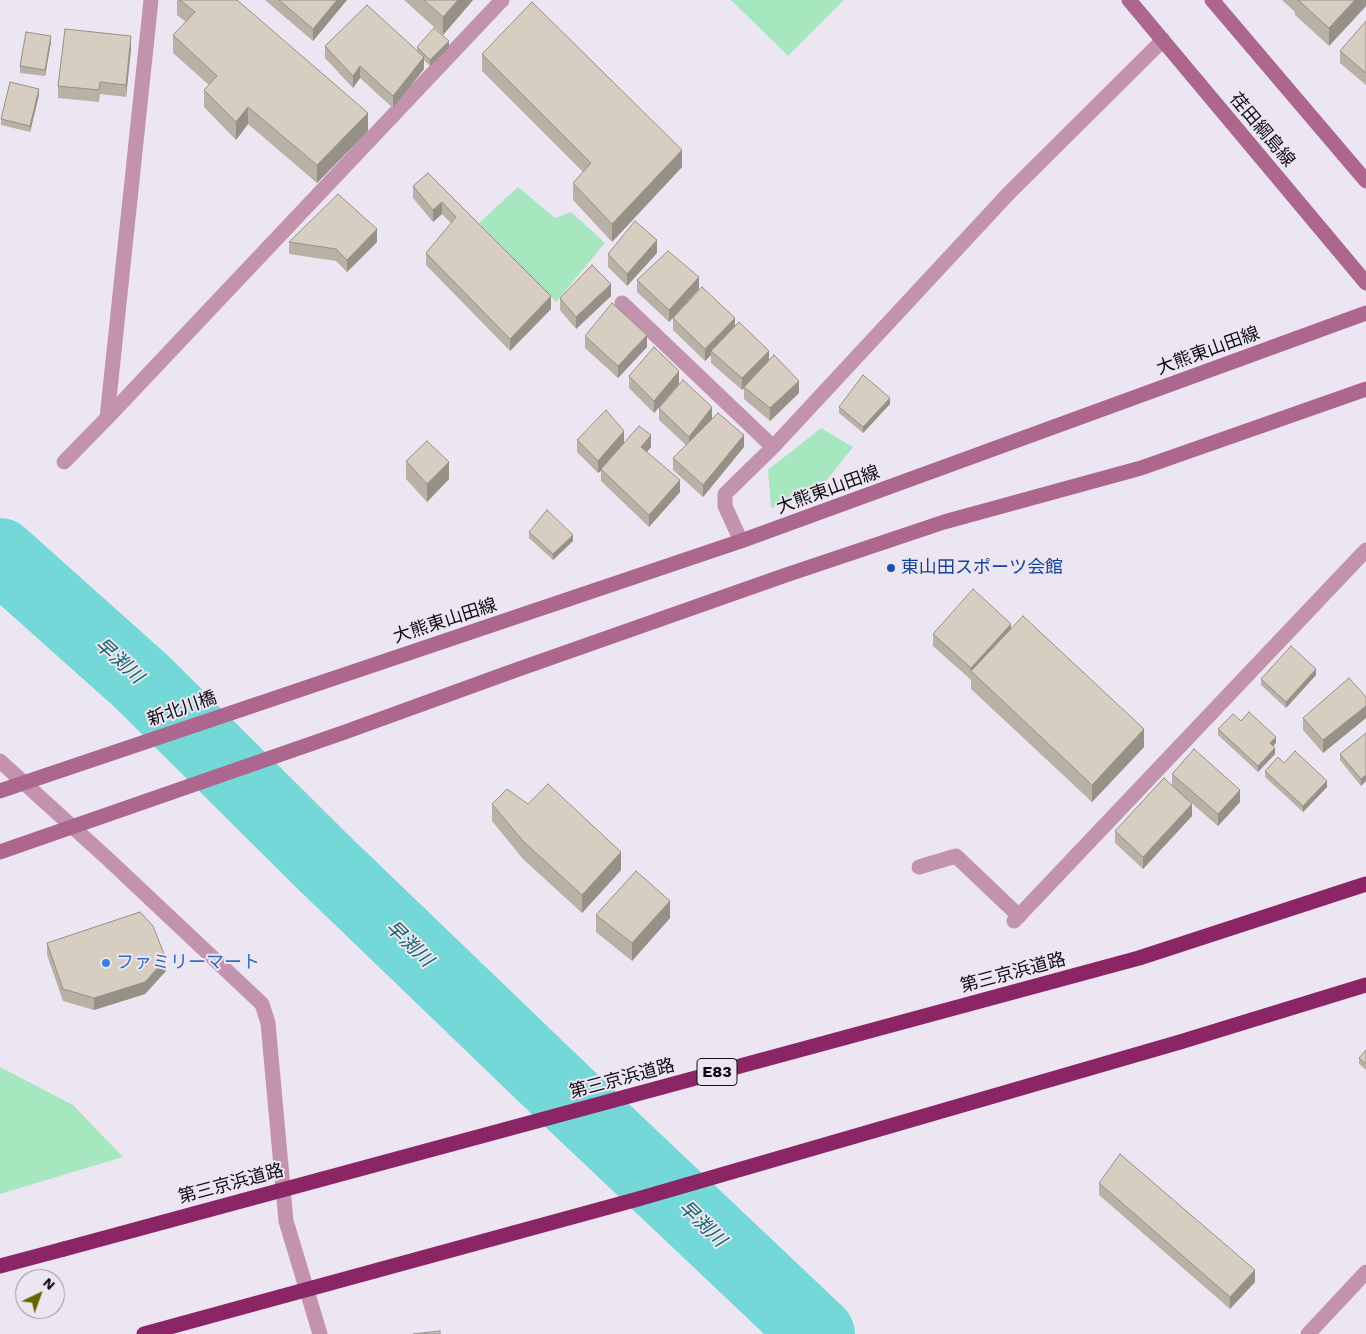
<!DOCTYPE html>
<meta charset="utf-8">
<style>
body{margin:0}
#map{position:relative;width:1366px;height:1334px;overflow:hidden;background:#ece6f3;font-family:"Work Sans",sans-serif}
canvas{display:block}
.north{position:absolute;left:15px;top:1269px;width:50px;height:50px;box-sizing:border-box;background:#ece6f3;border:1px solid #948f99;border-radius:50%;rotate:42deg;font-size:14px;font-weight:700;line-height:20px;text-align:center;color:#0f0d11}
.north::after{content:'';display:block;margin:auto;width:18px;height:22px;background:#626500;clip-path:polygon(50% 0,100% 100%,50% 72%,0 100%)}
</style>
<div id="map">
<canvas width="1366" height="1334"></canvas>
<div class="north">N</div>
</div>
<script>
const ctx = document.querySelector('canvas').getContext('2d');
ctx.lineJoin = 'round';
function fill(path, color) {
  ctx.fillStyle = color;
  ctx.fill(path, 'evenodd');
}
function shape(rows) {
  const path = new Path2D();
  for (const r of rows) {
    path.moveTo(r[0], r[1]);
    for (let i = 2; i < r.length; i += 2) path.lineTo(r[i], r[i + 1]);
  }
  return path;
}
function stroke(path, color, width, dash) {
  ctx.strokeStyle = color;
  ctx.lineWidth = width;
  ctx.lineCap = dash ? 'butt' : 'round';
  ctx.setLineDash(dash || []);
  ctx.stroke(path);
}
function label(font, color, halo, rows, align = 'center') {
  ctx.font = font + ' "Work Sans","Noto Sans JP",sans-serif';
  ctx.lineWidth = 4;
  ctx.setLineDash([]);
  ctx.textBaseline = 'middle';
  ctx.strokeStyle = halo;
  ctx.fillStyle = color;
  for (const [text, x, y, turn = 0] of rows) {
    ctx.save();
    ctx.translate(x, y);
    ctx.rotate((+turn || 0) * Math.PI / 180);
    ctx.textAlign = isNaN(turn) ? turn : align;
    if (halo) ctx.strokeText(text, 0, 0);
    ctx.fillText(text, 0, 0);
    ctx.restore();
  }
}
fill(shape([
 [731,0,844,0,788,56],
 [518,187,555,218,571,212,605,243,556,302,479,223],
 [821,428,853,447,815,495,771,508,768,470],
 [0,1067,73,1105,123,1157,0,1194]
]), '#a7e7bf');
stroke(shape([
 [0,555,142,682,320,859,556,1086,818,1334]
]), '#74d7d8', 74);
stroke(shape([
 [919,867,956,856,1019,916]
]), '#c392ac', 15);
stroke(shape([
 [622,303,773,447],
 [107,418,502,0],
 [64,462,107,418,151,0],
 [741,541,725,506,725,494,773,447,1009,193,1163,40],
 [0,761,108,859,262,1004,268,1023,286,1221,320,1334],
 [1014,921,1366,550],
 [1308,1334,1366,1272]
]), '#c392ac', 15);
stroke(shape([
 [1129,0,1366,283],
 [1212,0,1366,181],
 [0,791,741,541,1366,313],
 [0,852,345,732,516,670,786,575,944,522,1141,468,1366,389]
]), '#ad668e', 15);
stroke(shape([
 [0,1266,64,1249]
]), '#8b2566', 15);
stroke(shape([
 [64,1249,1139,958,1366,884],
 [144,1334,638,1199,1180,1042,1366,985]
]), '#8b2566', 15);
fill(shape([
 [177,0,237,0,368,131,317,183,248,124,236,140,204,107,204,90,209,85,173,53,173,35,186,22,177,15],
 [265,0,347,0,313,41],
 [404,0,473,0,443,35],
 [1282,0,1366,0,1366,6,1329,46,1295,15,1295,12],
 [1366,21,1366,85,1340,63,1340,51],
 [51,42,45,76,20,73,20,66],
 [325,46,417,50,417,47,449,48,430,66,424,60,424,69,393,108,360,78,353,88,325,58],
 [131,49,126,97,100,94,99,102,58,98,58,86],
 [482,54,682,167,612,242,573,200,573,183,583,172,482,71],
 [39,95,30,132,1,125,1,119],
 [428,173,551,309,510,351,426,265,426,253,451,223,442,214,433,222,413,198,413,186],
 [289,242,377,242,347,272,336,261,289,254],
 [657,253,627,286,608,267,608,254],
 [637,280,699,289,669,322,637,292],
 [611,296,576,329,560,310,560,298],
 [673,318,735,327,769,361,799,393,770,421,744,399,744,388,742,390,711,363,711,355,705,361,673,330],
 [585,336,647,347,618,378,585,348],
 [629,376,679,384,654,413,629,388],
 [890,404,863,433,839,413,839,407],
 [659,408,712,419,744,447,703,497,673,470,673,458,686,445,659,420],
 [577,440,624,442,651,447,647,452,680,492,649,527,601,481,601,471,598,473,577,452],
 [406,461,449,479,427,502,406,479],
 [529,532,573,541,553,560,529,538],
 [1011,629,1144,747,1092,802,971,689,971,680,933,646,933,634],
 [1316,675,1286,708,1261,685,1261,679],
 [1366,697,1366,718,1323,753,1303,730,1303,718],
 [1241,721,1276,743,1273,746,1275,754,1258,772,1218,735,1218,729],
 [1366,733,1361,786,1340,760,1340,754],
 [1284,763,1327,787,1303,812,1265,777,1265,771],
 [1172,774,1240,802,1218,826,1188,800,1192,816,1143,869,1115,843,1115,831,1172,785],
 [492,804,621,870,582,913,523,859,492,821],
 [596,915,670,918,632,961,596,932],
 [47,943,166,971,145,994,94,1010,63,1001,47,955],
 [1366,1050,1366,1070,1359,1064,1359,1058],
 [1099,1183,1255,1282,1230,1309,1099,1195]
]), '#b9b0a6');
fill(shape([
 [337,0,347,0,313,41,313,29],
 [458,0,473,0,443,35,443,17],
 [1355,0,1366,0,1366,6,1329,46,1329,28],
 [51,36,51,42,45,76,45,70],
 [131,36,131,49,126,97,126,85],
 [449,41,449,48,430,66,430,60],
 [424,57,424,69,393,108,393,96],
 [360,66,360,78,353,88,353,76],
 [39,89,39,95,30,132,30,126],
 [248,107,248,124,236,140,236,122],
 [368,113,368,131,317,183,317,165],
 [682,150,682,167,612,242,612,224],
 [442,202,442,214,433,222,433,210],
 [377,229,377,242,347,272,347,260],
 [657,240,657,253,627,286,627,274],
 [699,277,699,289,669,322,669,310],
 [611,284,611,296,576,329,576,317],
 [551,296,551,309,510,351,510,339],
 [735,318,735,330,711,351,711,355,705,361,705,349],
 [647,335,647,347,618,378,618,366],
 [769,351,769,363,744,387,744,388,742,390,742,378],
 [679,371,679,384,654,413,654,401],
 [799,381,799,393,770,421,770,408],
 [890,398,890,404,863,433,863,427],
 [712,407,712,419,689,449,689,437],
 [624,431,624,443,601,469,601,471,598,473,598,461],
 [651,435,651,447,641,459,641,447],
 [744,435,744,447,703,497,703,485],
 [449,462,449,479,427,502,427,484],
 [680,480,680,492,649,527,649,515],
 [573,535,573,541,553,560,553,554],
 [1011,624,1011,637,971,671,971,680,971,668],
 [1316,669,1316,675,1286,708,1286,702],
 [1366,706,1366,718,1323,753,1323,740],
 [1144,729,1144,747,1092,802,1092,785],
 [1276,737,1276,743,1270,749,1270,743],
 [1275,748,1275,754,1258,772,1258,766],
 [1366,775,1366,781,1361,786,1361,779],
 [1327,781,1327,787,1303,812,1303,806],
 [1240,790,1240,802,1218,826,1218,814],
 [1192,804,1192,816,1143,869,1143,857],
 [621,852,621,870,582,913,582,895],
 [670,901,670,918,632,961,632,943],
 [166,959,166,971,145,994,94,1010,94,998],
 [1255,1270,1255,1282,1230,1309,1230,1297]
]), '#969087');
const building = shape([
 [180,0,237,0,368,113,317,165,248,107,236,122,204,90,217,76,173,35,195,12,180,0],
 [279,0,337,0,313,29,279,0],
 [424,0,458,0,443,17,424,0],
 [1298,0,1355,0,1329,28,1298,0],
 [532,2,682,150,612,224,573,183,591,163,482,54,532,2],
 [367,5,424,57,393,96,360,66,353,76,325,46,367,5],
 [1366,21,1366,73,1340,51,1366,21],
 [434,28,449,41,430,60,417,47,434,28],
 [65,29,131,36,126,85,100,82,99,90,58,86,65,29],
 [26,32,51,36,45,70,20,66,26,32],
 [10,82,39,89,30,126,1,119,10,82],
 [428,173,551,296,510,339,426,253,456,217,442,202,433,210,413,186,428,173],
 [338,194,377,229,347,260,336,249,289,242,338,194],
 [635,221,657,240,627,274,608,254,635,221],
 [668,251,699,277,669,310,637,280,668,251],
 [592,265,611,284,576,317,560,298,592,265],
 [702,287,735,318,705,349,673,318,702,287],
 [612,303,647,335,618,366,585,336,612,303],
 [739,322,769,351,742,378,711,351,739,322],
 [654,347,679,371,654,401,629,376,654,347],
 [774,355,799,381,770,408,744,387,774,355],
 [863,375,890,398,863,427,839,407,863,375],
 [683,380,712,407,689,437,659,408,683,380],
 [606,410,624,431,598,461,577,440,606,410],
 [718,413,744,435,703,485,673,458,718,413],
 [639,426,651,435,641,447,680,480,649,515,601,469,639,426],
 [427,441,449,462,427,484,406,461,427,441],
 [547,510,573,535,553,554,529,532,547,510],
 [973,589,1011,624,971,668,933,634,973,589],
 [1023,616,1144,729,1092,785,971,671,1023,616],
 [1291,646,1316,669,1286,702,1261,679,1291,646],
 [1349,678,1366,697,1366,706,1323,740,1303,718,1349,678],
 [1249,712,1276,737,1270,743,1275,748,1258,766,1218,729,1233,714,1241,721,1249,712],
 [1366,733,1366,775,1361,779,1340,754,1366,733],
 [1194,749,1240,790,1218,814,1172,774,1194,749],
 [1295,751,1327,781,1303,806,1265,771,1278,757,1284,763,1295,751],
 [1164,778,1192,804,1143,857,1115,831,1164,778],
 [548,784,621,852,582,895,523,841,492,804,507,789,528,804,548,784],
 [636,871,670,901,632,943,596,915,636,871],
 [140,912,153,926,166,959,145,982,94,998,63,989,47,943,140,912],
 [1366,1050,1366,1064,1359,1058,1366,1050],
 [1120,1154,1255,1270,1230,1297,1099,1183,1120,1154],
 [440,1331,440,1334,413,1334,440,1331]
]);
fill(building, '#d7cdc1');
stroke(building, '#969087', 1);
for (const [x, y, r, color] of [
 [891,568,5,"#1a4fb4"],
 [106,963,5,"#3f7fe0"]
]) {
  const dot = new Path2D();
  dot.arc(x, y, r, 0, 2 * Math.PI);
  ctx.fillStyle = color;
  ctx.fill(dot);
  stroke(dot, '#ece6f3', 2);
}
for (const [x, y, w] of [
 [717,1072,40]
]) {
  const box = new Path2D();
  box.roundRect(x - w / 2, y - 13.5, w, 27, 4);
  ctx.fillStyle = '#ece6f3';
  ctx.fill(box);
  stroke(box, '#0f0d11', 1);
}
label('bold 16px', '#0f0d11', null, [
 ["E83",717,1072]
]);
label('18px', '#0f0d11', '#ece6f3', [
 ["荏田綱島線",1262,130,50],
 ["大熊東山田線",1208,351,-20],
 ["大熊東山田線",828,490,-20],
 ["大熊東山田線",445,621,-18],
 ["新北川橋",182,709,-19],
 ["第三京浜道路",1013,973,-15],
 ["第三京浜道路",622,1079,-15],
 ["第三京浜道路",231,1184,-15]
]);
label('18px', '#164399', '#ece6f3', [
 ["東山田スポーツ会館",901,568]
], 'left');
label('18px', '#366cbe', '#ece6f3', [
 ["ファミリーマート",116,963]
], 'left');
label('italic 19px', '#106466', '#ece6f3', [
 ["早渕川",119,661,42],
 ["早渕川",409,944,44],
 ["早渕川",702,1224,44]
]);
</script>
